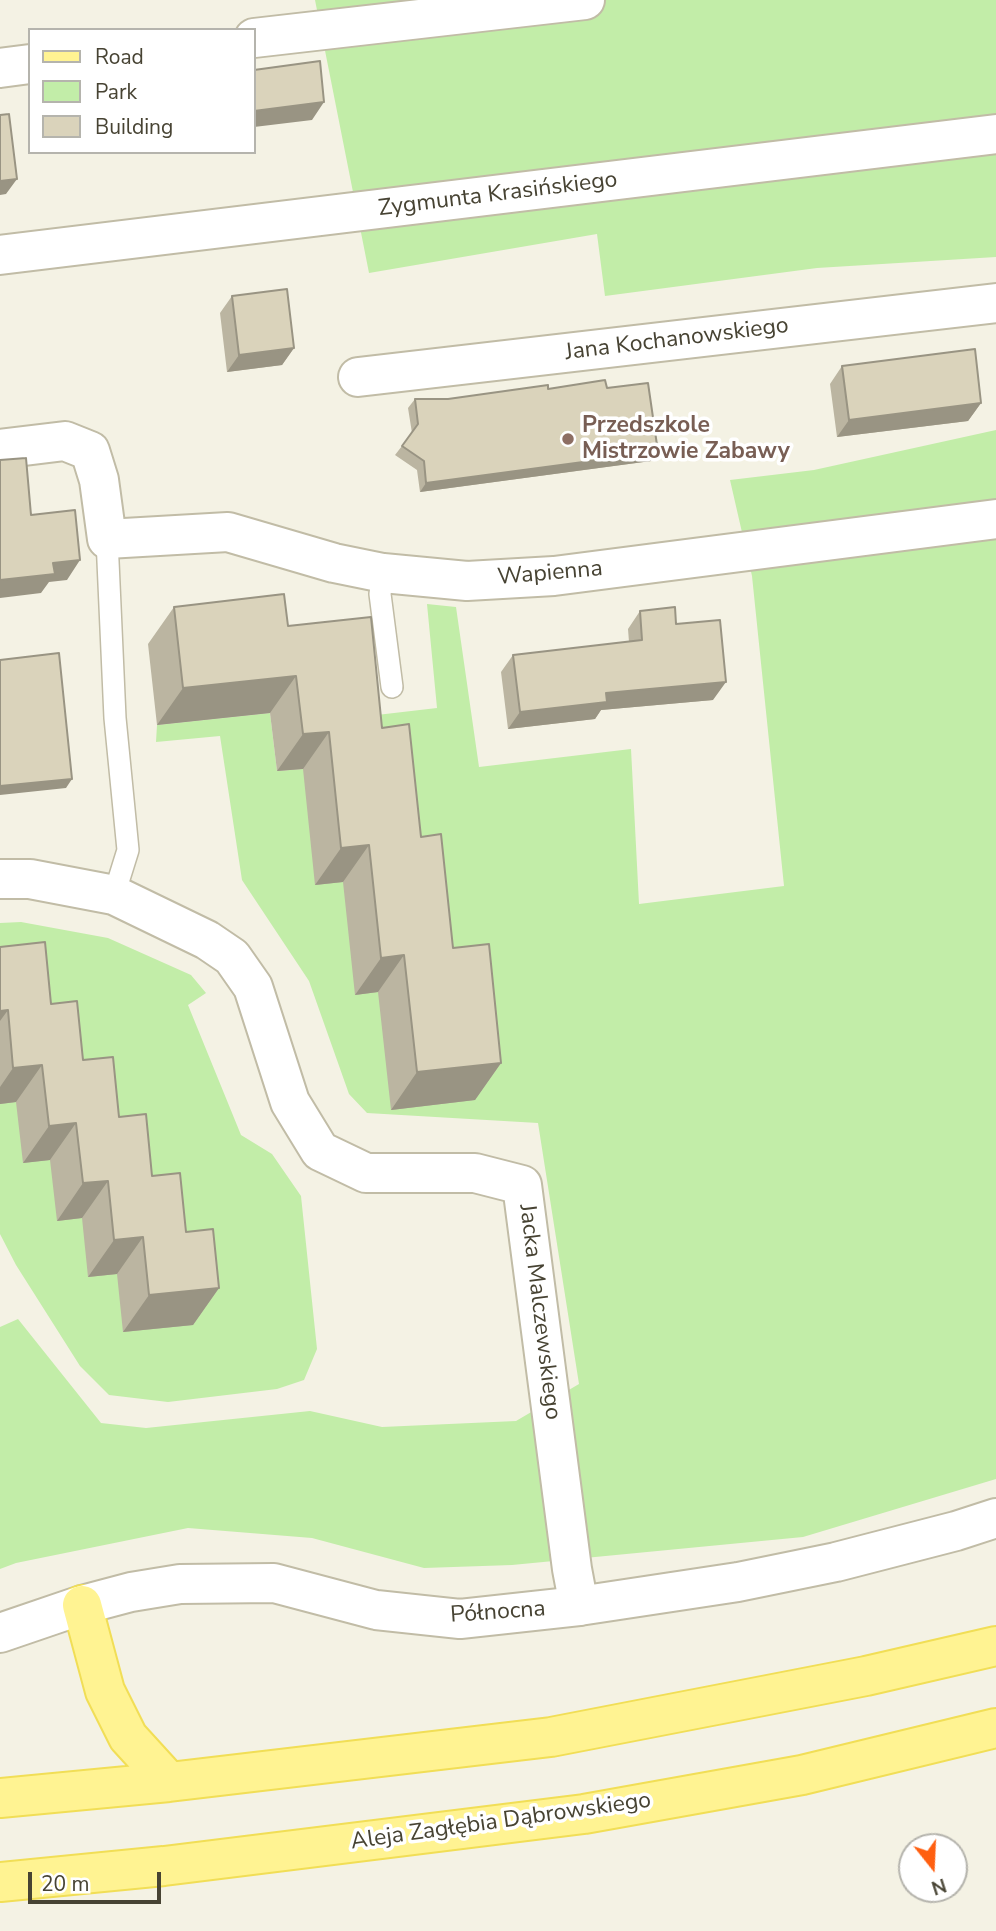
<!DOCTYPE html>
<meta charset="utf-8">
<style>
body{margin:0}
#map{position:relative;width:996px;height:1931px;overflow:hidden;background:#f4f2e4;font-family:"Nunito Sans",sans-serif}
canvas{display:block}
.legend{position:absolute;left:28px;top:28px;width:228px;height:126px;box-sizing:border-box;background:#fff;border:2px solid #b5b4ad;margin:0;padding:9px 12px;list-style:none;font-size:21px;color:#474333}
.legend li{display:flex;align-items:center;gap:14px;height:35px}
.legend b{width:35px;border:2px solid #b5b4ad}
.north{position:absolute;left:898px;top:1833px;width:70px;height:70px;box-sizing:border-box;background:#fff;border:2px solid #b5b4ad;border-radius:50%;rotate:162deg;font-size:19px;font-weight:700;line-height:28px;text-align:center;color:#474333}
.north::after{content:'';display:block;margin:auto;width:24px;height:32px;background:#ff5f10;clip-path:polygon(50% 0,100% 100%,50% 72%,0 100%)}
.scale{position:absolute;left:28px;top:1872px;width:133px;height:32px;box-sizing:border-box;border:4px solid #474333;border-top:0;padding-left:9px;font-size:21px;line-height:24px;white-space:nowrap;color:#474333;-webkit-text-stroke:5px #fff;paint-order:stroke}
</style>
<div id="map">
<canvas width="996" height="1931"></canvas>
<ul class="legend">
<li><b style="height:9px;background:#fff392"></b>Road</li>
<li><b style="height:19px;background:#c2eda8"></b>Park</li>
<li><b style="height:19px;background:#dad3bb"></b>Building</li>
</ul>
<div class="north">N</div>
<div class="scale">20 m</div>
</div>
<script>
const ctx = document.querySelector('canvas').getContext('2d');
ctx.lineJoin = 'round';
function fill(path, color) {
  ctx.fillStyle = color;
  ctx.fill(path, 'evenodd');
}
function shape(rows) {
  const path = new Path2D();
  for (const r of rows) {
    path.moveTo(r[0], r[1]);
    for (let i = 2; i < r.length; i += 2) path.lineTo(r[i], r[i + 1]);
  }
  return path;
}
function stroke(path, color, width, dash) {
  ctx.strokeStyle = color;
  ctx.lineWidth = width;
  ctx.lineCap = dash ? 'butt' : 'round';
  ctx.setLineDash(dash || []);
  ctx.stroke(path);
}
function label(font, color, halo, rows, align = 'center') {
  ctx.font = font + ' "Nunito Sans",sans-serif';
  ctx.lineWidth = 7;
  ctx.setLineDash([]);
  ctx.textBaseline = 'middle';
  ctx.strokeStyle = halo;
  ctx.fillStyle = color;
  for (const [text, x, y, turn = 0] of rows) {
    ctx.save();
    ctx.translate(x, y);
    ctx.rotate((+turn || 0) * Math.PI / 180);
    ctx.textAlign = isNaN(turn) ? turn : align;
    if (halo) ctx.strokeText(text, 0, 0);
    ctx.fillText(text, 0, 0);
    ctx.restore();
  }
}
fill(shape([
 [315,0,996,0,996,257,817,268,605,296,597,234,369,273],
 [996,430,996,1479,803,1537,512,1565,424,1568,312,1538,188,1528,16,1563,0,1569,0,1327,18,1319,101,1423,146,1428,310,1411,382,1427,516,1421,579,1384,538,1123,367,1113,349,1094,309,981,242,880,220,736,156,742,157,725,270,713,277,771,303,769,351,718,437,708,427,604,456,607,479,767,631,749,639,904,784,886,752,576,730,480,814,470],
 [21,922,108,938,191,975,206,993,188,1005,241,1135,272,1154,301,1196,317,1349,304,1380,277,1389,168,1402,109,1395,80,1366,16,1265,0,1234,0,923]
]), '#c2eda8');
const service = shape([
 [107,539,115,718,128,850,114,895],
 [383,573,380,594,392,687]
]);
const minor = shape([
 [254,38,585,0],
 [0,68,30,64],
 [0,255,996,134],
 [358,377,996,303],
 [0,449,65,441,90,451,99,480,107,539,228,532,334,563,383,573,467,581,554,576,996,519],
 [0,879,30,879,114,895,207,940,232,957,253,987,290,1102,320,1151,366,1173,475,1173,522,1185,572,1569,579,1606]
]);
const tertiary = shape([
 [0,1633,82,1605,131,1592,180,1584,274,1583,376,1610,460,1619,579,1606,738,1582,836,1562,956,1531,996,1518]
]);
const primary = shape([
 [82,1605,105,1691,128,1737,169,1782],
 [0,1798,169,1782,551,1737,866,1676,996,1646],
 [0,1882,164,1866,584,1814,802,1775,996,1728]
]);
stroke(service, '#c1bca6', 24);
stroke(minor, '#c1bca6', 42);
stroke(tertiary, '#c1bca6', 42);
stroke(primary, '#f1de56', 42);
stroke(service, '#fff', 21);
stroke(minor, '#fff', 38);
stroke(tertiary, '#fff', 38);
stroke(primary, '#fff392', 38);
fill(shape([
 [232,296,294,348,282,365,227,372,220,313],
 [842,366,981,403,968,421,837,437,830,384],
 [607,388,651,461,420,492,417,470,395,455,412,433,408,408,415,399,448,399,548,389],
 [174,607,288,626,382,728,421,837,453,948,501,1063,475,1100,391,1110,378,992,355,995,343,882,315,885,303,769,277,771,270,713,157,725,148,644],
 [640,611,676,624,713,700,601,710,595,719,508,729,501,672,513,655,629,642,628,629],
 [0,947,51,1004,83,1060,119,1117,152,1176,219,1288,193,1325,123,1332,117,1274,88,1277,82,1218,57,1221,50,1160,23,1163,16,1102,0,1104]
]), '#bbb5a1');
fill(shape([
 [324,102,312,120,254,127,254,111],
 [17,179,6,194,0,195,0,181],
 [294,348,282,365,227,372,239,355],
 [981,403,968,421,837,437,849,420],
 [658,452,651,461,420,492,426,483],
 [80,560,67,580,49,582,41,593,0,598,0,580,53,563],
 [296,676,270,713,157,725,183,688],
 [726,682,713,700,601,710,595,719,508,729,520,712,606,693],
 [329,732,303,769,277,771,303,734],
 [72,779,66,788,0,795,0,786],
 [369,845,343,882,315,885,341,848],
 [404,955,378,992,355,995,381,958],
 [8,1010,0,1021,0,1011],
 [501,1063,475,1100,391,1110,417,1072],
 [42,1065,16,1102,0,1104,0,1087,13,1068],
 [76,1123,50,1160,23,1163,49,1126],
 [108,1181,82,1218,57,1221,83,1183],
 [143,1237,117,1274,88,1277,114,1240],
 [219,1288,193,1325,123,1332,149,1295]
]), '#999483');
const building = shape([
 [320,61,324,102,254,111,254,70,320,61],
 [9,114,17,179,0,181,0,115,9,114],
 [287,289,294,348,239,355,232,296,287,289],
 [975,349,981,403,849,420,842,366,975,349],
 [605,380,607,388,648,383,658,452,426,483,424,461,402,446,418,424,415,399,448,399,548,385,548,389,605,380],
 [26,458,31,515,75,510,80,560,53,563,55,574,0,580,0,460,26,458],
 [284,594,288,626,371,617,382,728,409,724,421,837,441,834,453,948,489,944,501,1063,417,1072,404,955,381,958,369,845,341,848,329,732,303,734,296,676,183,688,174,607,284,594],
 [675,607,676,624,720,620,726,682,606,693,607,702,520,712,513,655,642,640,640,611,675,607],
 [59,653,72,779,0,786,0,660,59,653],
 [45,942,51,1004,77,1001,83,1060,113,1057,119,1117,146,1114,152,1176,180,1173,186,1232,213,1229,219,1288,149,1295,143,1237,114,1240,108,1181,83,1183,76,1123,49,1126,42,1065,13,1068,8,1010,0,1011,0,947,45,942]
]);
fill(building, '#dad3bb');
stroke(building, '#999483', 2);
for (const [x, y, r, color] of [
 [568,439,7,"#8d6e63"]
]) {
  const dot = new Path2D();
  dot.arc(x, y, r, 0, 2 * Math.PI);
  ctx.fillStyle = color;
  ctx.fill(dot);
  stroke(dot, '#fff', 2.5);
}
label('23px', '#474333', '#fff', [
 ["Zygmunta Krasińskiego",498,195,-7],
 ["Jana Kochanowskiego",677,340,-7],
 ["Wapienna",550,574,-5],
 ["Jacka Malczewskiego",539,1312,83],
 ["Północna",498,1613,-4],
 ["Aleja Zagłębia Dąbrowskiego",501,1822,-8]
]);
label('bold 23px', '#785e54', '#fff', [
 ["Przedszkole",582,426],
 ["Mistrzowie Zabawy",582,452]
], 'left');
</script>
